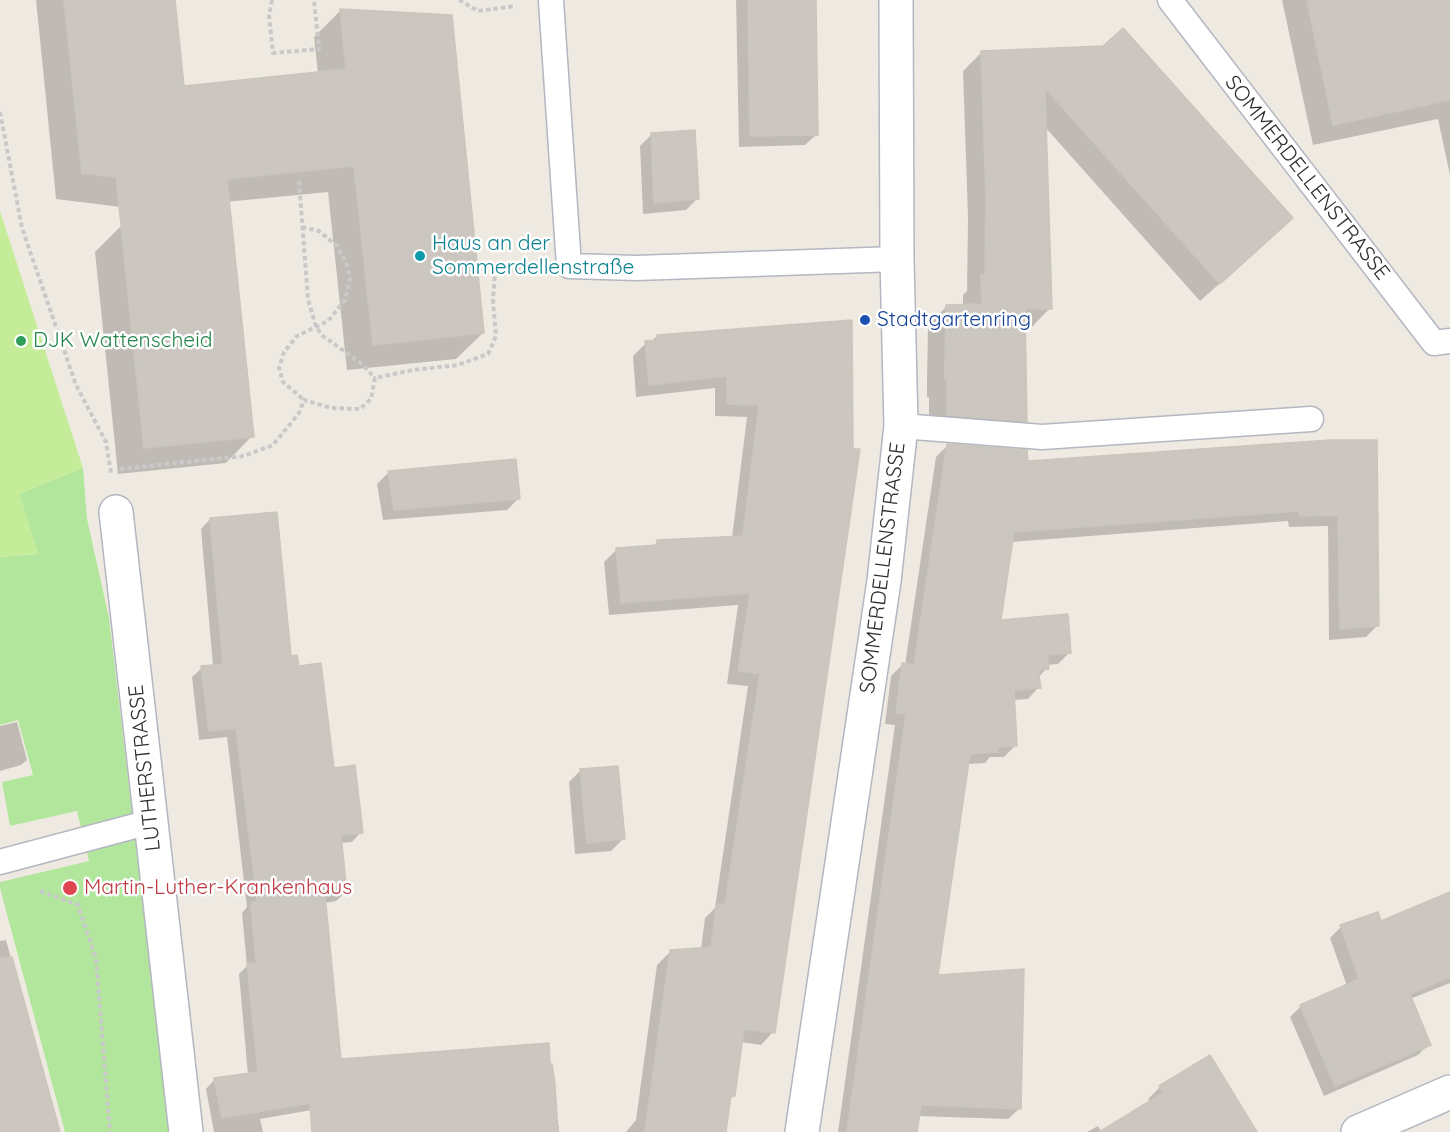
<!DOCTYPE html>
<meta charset="utf-8">
<style>
body{margin:0}
canvas{display:block;background:#efeae1}
</style>
<canvas width="1450" height="1132"></canvas>
<script>
const ctx = document.querySelector('canvas').getContext('2d');
ctx.lineJoin = 'round';
function fill(path, color) {
  ctx.fillStyle = color;
  ctx.fill(path, 'evenodd');
}
function shape(rows) {
  const path = new Path2D();
  for (const r of rows) {
    path.moveTo(r[0], r[1]);
    for (let i = 2; i < r.length; i += 2) path.lineTo(r[i], r[i + 1]);
  }
  return path;
}
function stroke(path, color, width, dash) {
  ctx.strokeStyle = color;
  ctx.lineWidth = width;
  ctx.lineCap = dash ? 'butt' : 'round';
  ctx.setLineDash(dash || []);
  ctx.stroke(path);
}
function label(font, color, halo, rows, align = 'center') {
  ctx.font = font + ' Quicksand,sans-serif';
  ctx.lineWidth = 5;
  ctx.setLineDash([]);
  ctx.textBaseline = 'middle';
  ctx.strokeStyle = halo;
  ctx.fillStyle = color;
  for (const [text, x, y, turn = 0] of rows) {
    ctx.save();
    ctx.translate(x, y);
    ctx.rotate((+turn || 0) * Math.PI / 180);
    ctx.textAlign = isNaN(turn) ? turn : align;
    if (halo) ctx.strokeText(text, 0, 0);
    ctx.fillText(text, 0, 0);
    ctx.restore();
  }
}
fill(shape([
 [83,468,87,519,109,618,170,1132,65,1132,0,888,0,882,89,861,77,811,10,826,2,782,33,775,18,720,0,725,0,557,38,554,19,494]
]), '#b2e69d');
fill(shape([
 [0,211,83,468,19,494,38,554,0,557]
]), '#c5ed99');
fill(shape([
 [36,0,174,0,183,88,318,74,314,37,340,11,483,333,456,359,347,370,328,192,215,203,201,217,56,199],
 [736,0,814,0,817,134,805,145,739,147],
 [1282,0,1450,0,1450,175,1438,119,1313,145],
 [1104,48,1273,236,1200,301,1045,127,1050,308,1032,327,1024,327,1025,421,1007,439,929,433,929,397,927,397,927,381,928,325,947,306,963,306,963,295,967,291,968,217,963,71,981,53],
 [652,134,697,199,686,210,643,214,640,146],
 [121,226,252,436,226,463,118,474,95,252],
 [851,322,773,1032,761,1045,741,1042,733,1096,729,1100,725,1132,626,1132,636,1120,657,965,670,952,701,949,705,918,715,908,748,686,727,684,738,605,609,615,604,562,617,549,652,547,657,542,732,538,747,417,715,416,715,388,636,397,633,356,646,343,651,342,657,336],
 [1330,441,1378,625,1366,637,1329,640,1328,526,1289,527,1288,521,1011,542,999,622,1069,653,1058,664,1047,665,1047,668,1038,678,1039,687,1028,699,1013,700,1016,745,1004,757,990,757,985,763,967,764,937,977,1020,1108,1008,1119,917,1116,915,1132,838,1132,895,725,885,724,891,676,902,665,905,665,936,457,948,445,1026,463],
 [389,472,519,498,507,510,383,520,377,484],
 [210,519,289,658,332,770,361,832,352,842,340,843,346,892,336,901,325,903,340,1060,559,1126,559,1132,419,1132,341,1105,260,1119,263,1132,214,1132,206,1089,215,1079,248,1075,239,974,247,966,242,913,247,907,227,737,199,740,192,677,202,668,213,666,201,529],
 [17,722,27,760,21,765,0,771,0,726],
 [581,770,623,839,611,851,575,854,569,782],
 [1450,894,1450,983,1410,999,1429,1044,1418,1055,1324,1096,1290,1017,1301,1006,1347,986,1330,938,1341,927,1380,923],
 [6,940,58,1132,0,1132,0,941],
 [1160,1087,1255,1132,1087,1132,1098,1126,1102,1132,1150,1102,1148,1099]
]), '#0003');
const building = shape([
 [64,0,175,0,184,86,346,69,340,9,452,15,484,333,373,345,354,166,227,179,254,437,144,448,116,177,82,173,64,0],
 [748,0,816,0,818,135,750,136,748,0],
 [1307,0,1450,0,1450,100,1333,125,1307,0],
 [1123,28,1293,218,1220,284,1045,88,1052,309,1025,309,1027,422,947,415,947,379,945,379,945,361,946,305,982,304,981,275,985,275,986,197,981,51,1103,46,1123,28],
 [695,130,699,199,654,203,651,133,695,130],
 [852,320,853,449,860,449,775,1033,744,1029,735,1096,731,1096,726,1132,645,1132,670,950,711,947,717,904,725,904,760,674,738,671,750,593,621,603,616,548,657,545,657,540,743,536,759,405,727,404,727,376,649,385,645,341,657,340,657,335,852,320],
 [1330,440,1377,440,1379,626,1340,629,1338,515,1300,516,1299,511,1014,532,1001,620,1068,614,1071,653,1047,655,1049,669,1038,670,1041,688,1014,690,1017,746,997,747,998,752,970,754,938,975,1024,969,1021,1109,921,1105,917,1132,847,1132,906,714,896,713,902,663,914,665,947,444,1027,450,1028,461,1330,440],
 [516,459,520,499,394,510,388,471,516,459],
 [277,512,291,656,297,655,299,666,321,663,334,768,355,765,363,833,341,835,347,892,325,895,341,1059,549,1043,550,1064,552,1064,555,1084,558,1132,312,1132,310,1103,222,1118,214,1078,258,1072,247,963,256,963,251,902,257,901,236,728,209,731,201,666,223,664,210,518,277,512],
 [618,766,625,839,587,843,580,769,618,766],
 [1450,892,1450,977,1410,994,1431,1045,1335,1086,1300,1005,1359,979,1340,925,1378,912,1381,921,1450,892],
 [12,957,60,1132,0,1132,0,958,12,957],
 [1210,1055,1257,1132,1099,1132,1163,1093,1159,1086,1210,1055]
]);
fill(building, '#cbc6c0');
stroke(building, '#cbc6ba', 1.5);
const service = shape([
 [1170,0,1434,343,1450,341],
 [551,1,569,266,636,268,897,259],
 [901,426,1042,437,1311,419],
 [0,862,150,822]
]);
const minor = shape([
 [116,512,186,1132],
 [802,1132,884,581,901,426,897,259,896,0]
]);
const tertiary = shape([
 [1358,1132,1450,1092]
]);
stroke(service, '#b4b6c1', 27);
stroke(minor, '#b4b6c1', 36);
stroke(tertiary, '#b4b6c1', 36);
stroke(shape([
 [272,0,269,16,273,53,319,49,314,0],
 [459,0,478,11,516,6],
 [0,112,22,228,76,385,106,442,111,473],
 [299,181,308,299,316,327,323,336,362,364,375,378],
 [302,227,319,231,337,246,347,265,350,278,345,300,328,321,297,336,284,352,279,368,283,382,304,400],
 [120,469,244,456,273,445,299,413,304,400,331,408,360,409,371,399,375,378,413,370,458,365,488,354,496,336,493,301,495,272,531,269],
 [40,891,78,905,96,959,110,1132]
]), '#c9c9c9', 4, [4.5, 3]);
stroke(service, '#fff', 24);
stroke(minor, '#fff', 33);
stroke(tertiary, '#fff', 33);
for (const [x, y, r, color] of [
 [420,256,6,"#0f9aa8"],
 [865,320,6,"#1a4fb4"],
 [21,341,6,"#2e9e5b"],
 [70,888,8,"#e0444e"]
]) {
  const dot = new Path2D();
  dot.arc(x, y, r, 0, 2 * Math.PI);
  ctx.fillStyle = color;
  ctx.fill(dot);
  stroke(dot, '#fff', 2);
}
label('21px', '#2e2e2e', '#fff', [
 ["SOMMERDELLENSTRASSE",1307,178,52],
 ["SOMMERDELLENSTRASSE",883,568,-83],
 ["LUTHERSTRASSE",145,768,-96]
]);
label('21px', '#0d838f', '#fff', [
 ["Haus an der",432,244],
 ["Sommerdellenstraße",432,268]
], 'left');
label('21px', '#164399', '#fff', [
 ["Stadtgartenring",877,320]
], 'left');
label('21px', '#27864d', '#fff', [
 ["DJK Wattenscheid",33,341]
], 'left');
label('21px', '#be3a42', '#fff', [
 ["Martin-Luther-Krankenhaus",84,888]
], 'left');
</script>
